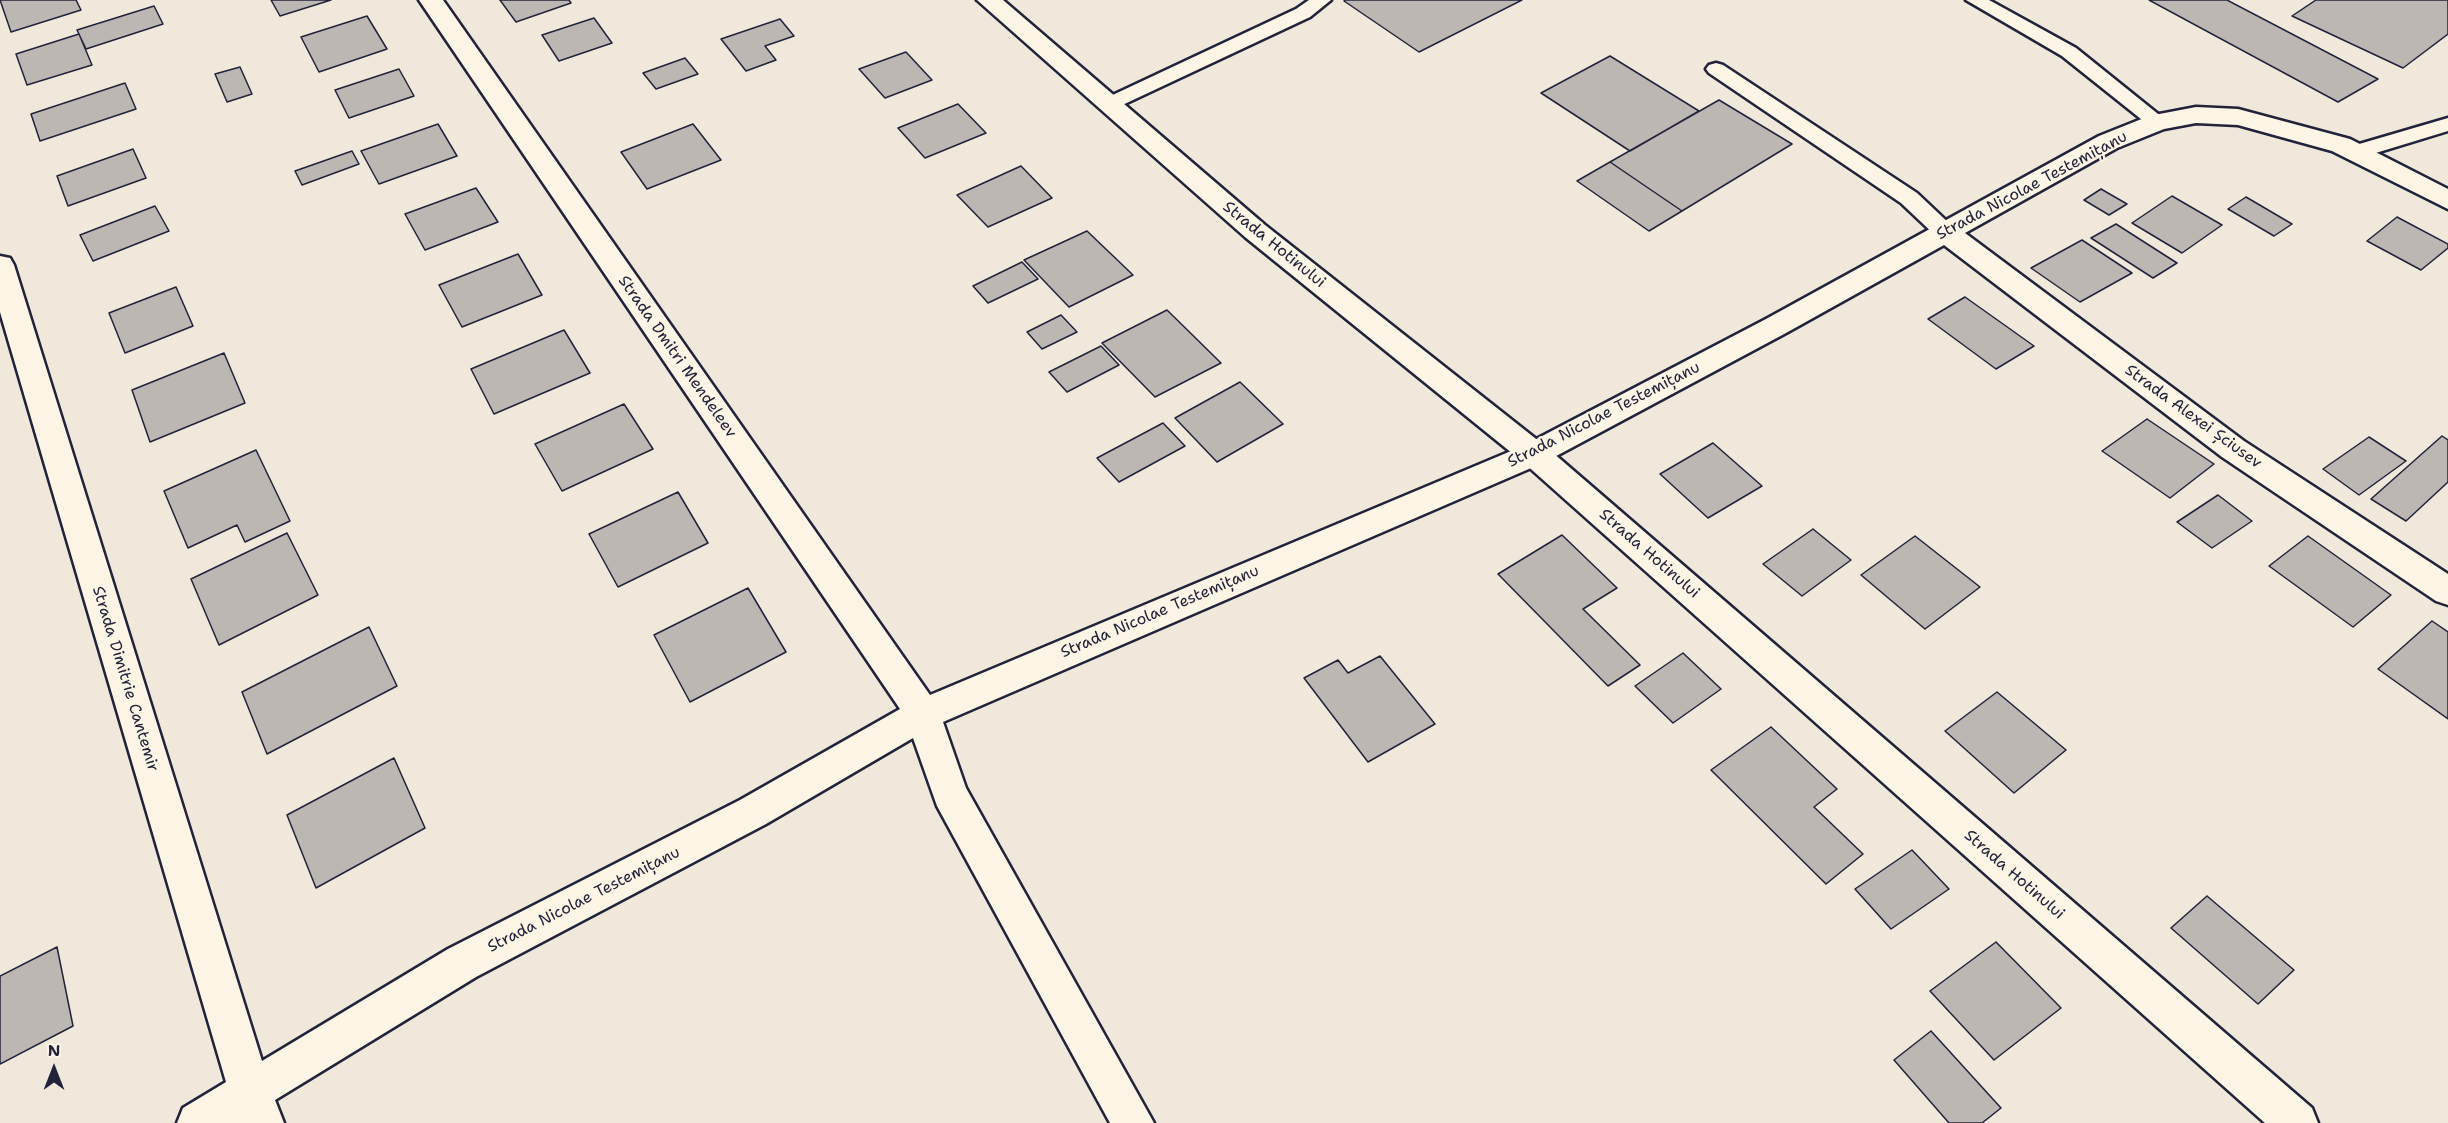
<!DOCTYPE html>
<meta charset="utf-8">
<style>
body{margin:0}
#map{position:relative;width:2448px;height:1123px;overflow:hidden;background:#efe8db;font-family:"Shantell Sans",sans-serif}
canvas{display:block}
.north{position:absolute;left:24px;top:1039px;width:60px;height:60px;-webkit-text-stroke:4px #fcf5e5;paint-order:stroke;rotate:0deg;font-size:16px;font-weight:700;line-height:24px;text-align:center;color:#22223b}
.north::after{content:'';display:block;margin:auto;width:21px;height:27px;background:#22223b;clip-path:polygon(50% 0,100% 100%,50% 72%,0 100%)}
</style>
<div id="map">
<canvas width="2448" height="1123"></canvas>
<div class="north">N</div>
</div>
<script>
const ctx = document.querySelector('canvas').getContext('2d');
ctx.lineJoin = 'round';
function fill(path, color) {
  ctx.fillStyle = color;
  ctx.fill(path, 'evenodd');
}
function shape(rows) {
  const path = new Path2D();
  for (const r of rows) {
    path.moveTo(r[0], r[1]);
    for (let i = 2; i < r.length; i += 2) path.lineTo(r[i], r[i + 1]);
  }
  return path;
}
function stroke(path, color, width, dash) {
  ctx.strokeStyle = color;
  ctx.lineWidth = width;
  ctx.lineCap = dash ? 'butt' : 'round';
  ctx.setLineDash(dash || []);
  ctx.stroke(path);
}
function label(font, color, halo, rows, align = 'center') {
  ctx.font = font + ' "Shantell Sans",sans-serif';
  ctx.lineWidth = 4.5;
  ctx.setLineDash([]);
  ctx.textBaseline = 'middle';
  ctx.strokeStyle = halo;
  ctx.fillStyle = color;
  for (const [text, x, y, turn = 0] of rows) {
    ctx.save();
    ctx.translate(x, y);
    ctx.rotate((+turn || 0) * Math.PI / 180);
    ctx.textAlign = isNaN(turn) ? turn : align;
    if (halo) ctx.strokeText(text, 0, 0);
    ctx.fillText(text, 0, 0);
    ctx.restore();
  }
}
const building = shape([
 [0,0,76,0,81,10,11,32,0,0],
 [271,0,331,0,280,16,271,0],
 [500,0,569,0,571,3,516,22,500,0],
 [1522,0,1419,52,1344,1,1345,0,1522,0],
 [2149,0,2227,0,2378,79,2338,102,2149,0],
 [2316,0,2448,0,2448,34,2403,68,2292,16,2316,0],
 [154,6,163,24,86,49,77,30,154,6],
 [367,16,387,49,319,72,301,37,367,16],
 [594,18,612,43,559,61,542,35,594,18],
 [780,19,794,36,765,46,776,60,746,71,721,39,780,19],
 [79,34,92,65,27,85,16,54,79,34],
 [906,52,932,80,885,98,859,69,906,52],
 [1610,56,1699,111,1630,151,1541,93,1610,56],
 [685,58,698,74,656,89,643,73,685,58],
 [240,67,252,94,227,102,215,74,240,67],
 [399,69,414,96,349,118,335,90,399,69],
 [125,83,136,109,40,141,31,114,125,83],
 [1719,100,1792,144,1682,211,1610,162,1719,100],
 [958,104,986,133,925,158,898,128,958,104],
 [438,124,457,156,379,184,361,151,438,124],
 [693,124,721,160,647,189,621,152,693,124],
 [133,149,146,178,68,206,57,176,133,149],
 [352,151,359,164,302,185,295,171,352,151],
 [1610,162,1682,211,1649,231,1577,181,1610,162],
 [1021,166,1052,198,988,227,957,195,1021,166],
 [476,188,498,222,425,250,405,214,476,188],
 [2101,189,2127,204,2109,215,2084,200,2101,189],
 [2172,196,2222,225,2182,253,2132,223,2172,196],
 [2246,197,2292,224,2274,236,2228,209,2246,197],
 [155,206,169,231,93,261,80,235,155,206],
 [2397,217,2448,244,2448,248,2421,270,2367,241,2397,217],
 [2116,224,2177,263,2153,278,2091,238,2116,224],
 [1087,231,1133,275,1069,307,1024,260,1087,231],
 [2082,240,2132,273,2080,302,2031,268,2082,240],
 [518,254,542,295,462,327,439,285,518,254],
 [1022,262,1038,279,988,303,973,286,1022,262],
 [176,287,193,326,125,353,109,313,176,287],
 [1965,297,2034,346,1996,369,1928,319,1965,297],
 [1167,310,1221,363,1155,397,1102,343,1167,310],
 [1061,315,1077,332,1042,349,1027,332,1061,315],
 [564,330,590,373,494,414,471,369,564,330],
 [1101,346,1119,365,1067,392,1049,372,1101,346],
 [224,353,245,403,150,442,132,390,224,353],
 [1240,382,1283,424,1217,462,1175,418,1240,382],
 [624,404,653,449,562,491,535,444,624,404],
 [2147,419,2214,464,2170,498,2102,451,2147,419],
 [1163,423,1185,446,1119,482,1097,458,1163,423],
 [2442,436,2448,440,2448,482,2406,521,2371,499,2442,436],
 [2369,437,2406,461,2359,495,2323,469,2369,437],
 [1713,443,1762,486,1708,518,1660,474,1713,443],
 [256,450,290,521,245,542,237,525,188,548,164,491,256,450],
 [678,492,708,543,618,587,589,534,678,492],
 [2218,495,2252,521,2212,548,2177,522,2218,495],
 [1813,529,1851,560,1802,596,1763,564,1813,529],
 [287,533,318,595,219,645,191,579,287,533],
 [1562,535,1617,588,1583,609,1640,665,1608,686,1498,574,1562,535],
 [1915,536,1980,587,1925,629,1861,575,1915,536],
 [2308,536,2391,595,2353,627,2269,566,2308,536],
 [748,588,786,652,690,702,654,635,748,588],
 [2432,621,2448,632,2448,719,2378,669,2432,621],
 [369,627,397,686,267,754,242,692,369,627],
 [1683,653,1721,689,1673,723,1635,686,1683,653],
 [1380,656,1435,724,1368,762,1304,678,1338,660,1348,673,1380,656],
 [1997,692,2066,750,2014,793,1945,731,1997,692],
 [1771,727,1837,789,1814,807,1863,854,1826,884,1711,770,1771,727],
 [394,758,425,828,316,888,287,815,394,758],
 [1912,850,1949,889,1891,929,1855,889,1912,850],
 [2207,896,2294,970,2258,1004,2171,928,2207,896],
 [1996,942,2061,1008,1994,1060,1930,991,1996,942],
 [57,947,73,1026,0,1064,0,976,57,947],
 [1931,1031,2001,1108,1982,1123,1949,1123,1894,1060,1931,1031]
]);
fill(building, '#bcb7b3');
stroke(building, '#22223b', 1.5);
const service = shape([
 [1309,0,1331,0,1310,17,1116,108,1102,108,1099,104,1102,100,1296,9,1309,0],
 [1966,0,1989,0,2076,48,2168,122,2165,127,2158,128,2151,127,2062,56,1966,0],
 [1716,63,1723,65,1917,193,1953,227,1956,232,1953,237,1945,239,1937,237,1901,203,1709,73,1706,69,1709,65,1716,63],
 [2448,118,2448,131,2356,159,2349,157,2345,152,2349,147,2448,118]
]);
const minor = shape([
 [419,0,443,0,930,695,1523,446,1766,319,2099,136,2149,116,2196,107,2238,109,2350,139,2448,189,2448,209,2332,151,2238,125,2196,123,2164,129,2117,148,1965,233,2244,441,2448,574,2448,605,2436,601,2222,457,1944,245,1786,333,1545,462,943,722,966,788,1154,1123,1110,1123,937,806,913,738,766,824,476,977,275,1100,284,1123,177,1123,183,1108,226,1082,0,312,0,256,10,258,14,265,262,1061,448,949,740,800,900,709,419,0]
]);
const tertiary = shape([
 [977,0,1003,0,1265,225,1545,446,2312,1108,2318,1123,2265,1123,1523,462,1245,237,977,0]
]);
stroke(service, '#22223b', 5);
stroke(minor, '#22223b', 5);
stroke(tertiary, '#22223b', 5);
fill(service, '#fcf5e5');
fill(minor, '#fcf5e5');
fill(tertiary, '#fcf5e5');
label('16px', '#22223b', '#fcf5e5', [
 ["Strada Nicolae Testemițanu",2032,186,-28],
 ["Strada Hotinului",1274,245,39],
 ["Strada Dmitri Mendeleev",677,357,55],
 ["Strada Nicolae Testemițanu",1604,415,-27],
 ["Strada Alexei Șciusev",2193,417,36],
 ["Strada Hotinului",1649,554,41],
 ["Strada Nicolae Testemițanu",1160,612,-23],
 ["Strada Dimitrie Cantemir",125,679,73],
 ["Strada Hotinului",2014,875,41],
 ["Strada Nicolae Testemițanu",584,900,-27]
]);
</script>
